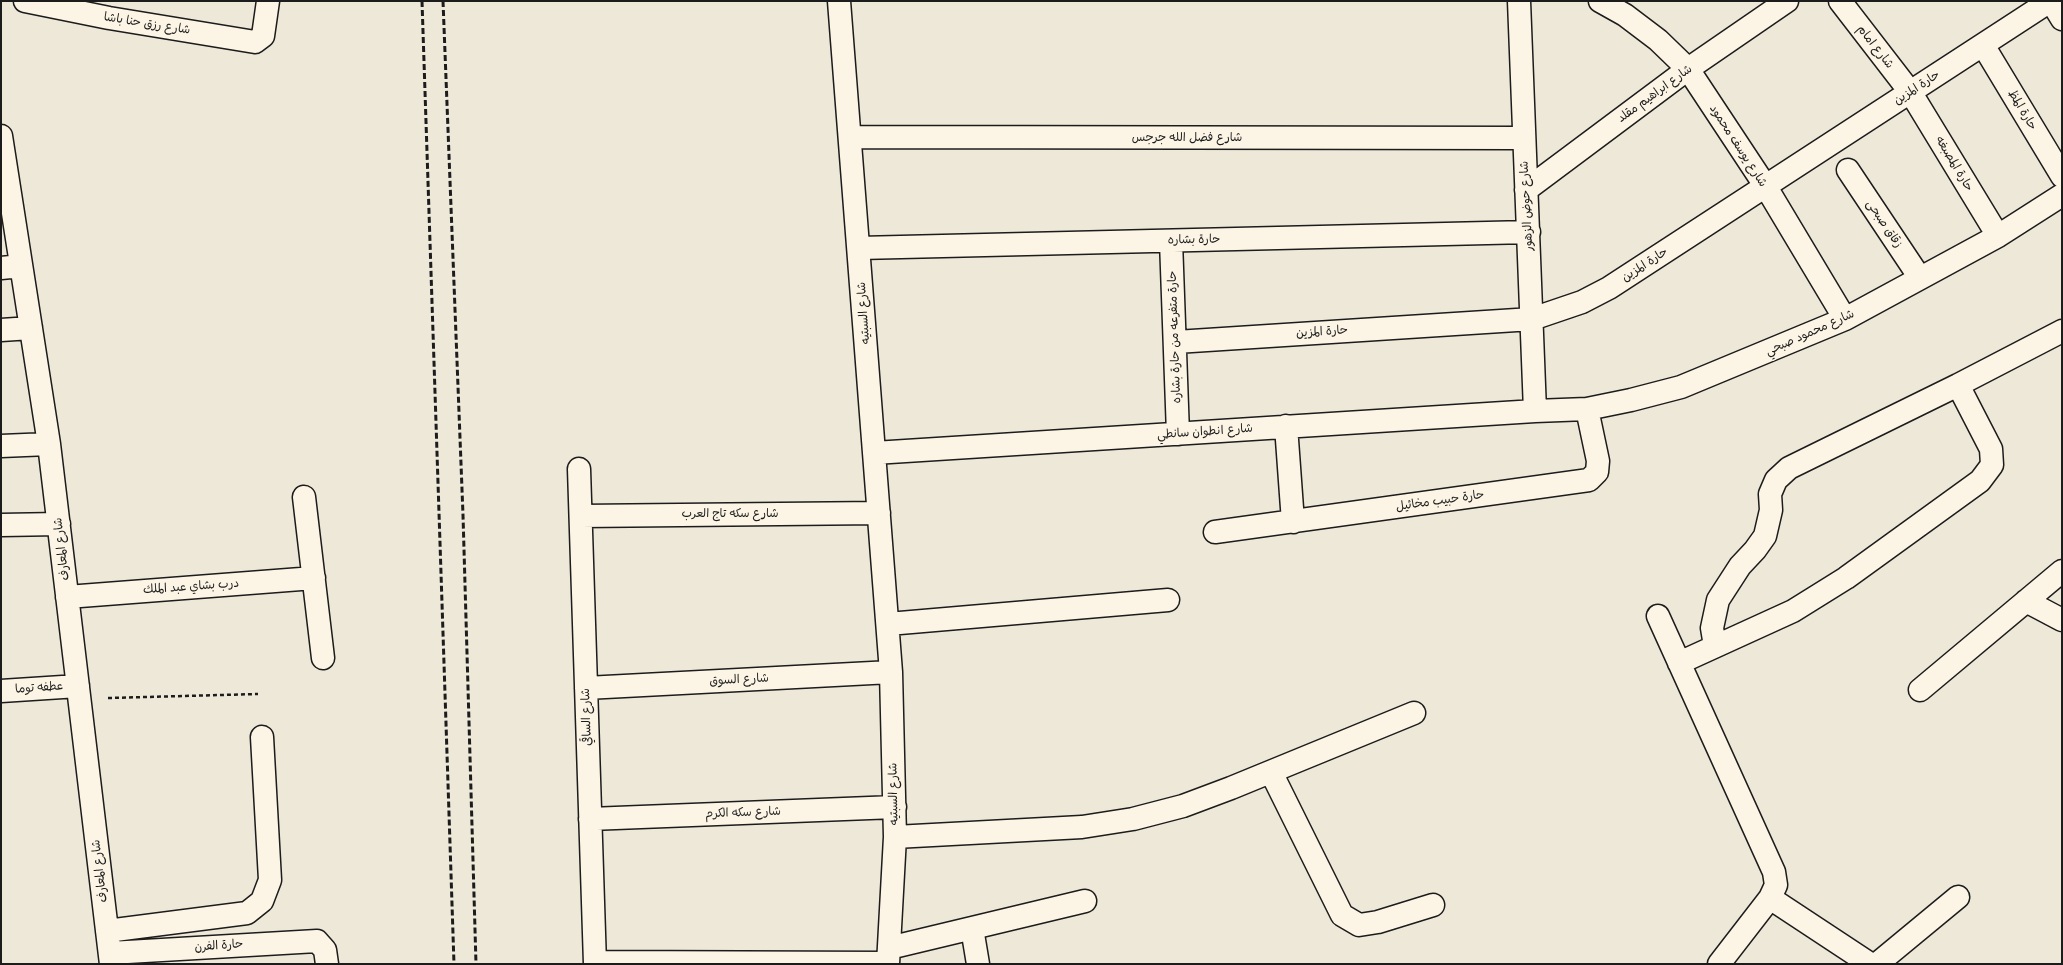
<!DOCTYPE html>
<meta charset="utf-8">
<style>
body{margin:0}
#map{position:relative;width:2063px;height:965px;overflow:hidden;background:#eee8d9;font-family:Sriracha,sans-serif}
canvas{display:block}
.frame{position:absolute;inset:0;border:2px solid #1c1c1c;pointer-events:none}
</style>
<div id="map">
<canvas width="2063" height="965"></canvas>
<div class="frame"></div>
</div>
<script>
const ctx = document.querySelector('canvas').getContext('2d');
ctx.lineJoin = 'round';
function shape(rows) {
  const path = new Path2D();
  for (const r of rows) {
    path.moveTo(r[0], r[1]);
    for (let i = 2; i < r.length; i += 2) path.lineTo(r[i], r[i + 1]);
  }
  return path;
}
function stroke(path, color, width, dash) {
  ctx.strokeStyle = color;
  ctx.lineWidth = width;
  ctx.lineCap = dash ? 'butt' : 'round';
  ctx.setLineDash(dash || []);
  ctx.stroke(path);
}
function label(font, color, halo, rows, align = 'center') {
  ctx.font = font + ' Sriracha,"Playpen Sans Arabic",sans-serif';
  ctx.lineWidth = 3;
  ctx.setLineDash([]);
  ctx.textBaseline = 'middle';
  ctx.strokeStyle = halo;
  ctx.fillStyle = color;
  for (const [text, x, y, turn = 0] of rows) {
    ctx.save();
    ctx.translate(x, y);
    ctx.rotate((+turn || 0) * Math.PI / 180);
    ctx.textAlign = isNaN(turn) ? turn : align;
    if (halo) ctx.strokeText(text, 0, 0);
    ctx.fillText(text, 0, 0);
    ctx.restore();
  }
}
const minor = shape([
 [25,1,109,18,255,42,263,36,268,1],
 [839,1,891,672,895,837,888,964],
 [1519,1,1535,411],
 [1600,1,1625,15,1658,40,1688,69,1766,187,1845,319],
 [1840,1,1911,93,1998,236],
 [2051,1,2062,19],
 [1983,45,2062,176],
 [1,136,49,444,111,964],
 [850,137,1524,138],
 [1848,170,1920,278],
 [1526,190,1688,69,1787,1],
 [1171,241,1178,434],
 [859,248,1529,232],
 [1,268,21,266],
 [1,330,31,328],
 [1176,342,1532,319,1582,302,1609,288,2050,1],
 [1286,426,1293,522],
 [1,446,49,444],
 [874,453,1535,411,1587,409,1631,400,1681,387,1845,319,1998,236,2062,195],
 [579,469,595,964],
 [304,497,323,658],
 [581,516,879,513],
 [1,525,59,524],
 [1215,532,1589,480,1597,472,1598,461,1587,409],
 [67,597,314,578],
 [2026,601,2062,620],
 [1658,616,1774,872,1776,885,1770,898,1719,964],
 [888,624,1168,600],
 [1715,646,1712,628,1718,600,1740,566,1755,550,1765,536,1771,510,1770,494,1776,480,1789,468,1958,385,2062,331],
 [1679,663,1793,611,1846,578,1980,481,1992,465,1991,449,1958,385],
 [586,688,891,672],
 [1920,690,2062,571],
 [1,691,78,686],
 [1271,772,1342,915,1359,925,1378,922,1433,905],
 [590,819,895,807],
 [895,837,1082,827,1133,819,1183,806,1231,788,1414,713],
 [1770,898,1870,964],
 [972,928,978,964],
 [107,931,247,913,262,901,270,880,262,737],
 [889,948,1085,901],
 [110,953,317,941,325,950,327,964],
 [595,962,888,963],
 [1877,964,1958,897]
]);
stroke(minor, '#1c1c1c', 25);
stroke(shape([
 [108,698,258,694]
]), '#1c1c1c', 2.5, [4, 3]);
stroke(minor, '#fcf5e5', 22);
stroke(shape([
 [422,1,454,964],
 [443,1,463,515,476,964]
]), '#1c1c1c', 3, [6, 3]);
label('12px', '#1c1c1c', '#fcf5e5', [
 ["شارع رزق حنا باشا",147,24,9],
 ["شارع امام",1875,47,52],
 ["حارة المزين",1917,88,-33],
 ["شارع ابراهيم مقلد",1655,94,-36],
 ["حارة المظ",2022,110,59],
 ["شارع فضل الله جرجس",1187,138],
 ["شارع يوسف محمود",1738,146,57],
 ["حارة المصبغه",1954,164,59],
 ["شارع حوض الزهور",1527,206,-93],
 ["زقاق صبحى",1884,224,56],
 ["حارة بشاره",1194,240,-1],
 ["حارة المزين",1645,265,-33],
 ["شارع السبتيه",864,313,-94],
 ["حارة المزين",1322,332,-4],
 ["شارع محمود صبحي",1810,333,-24],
 ["حارة متفرعه من حارة بشاره",1175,337,-92],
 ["شارع انطوان سانطي",1205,432,-4],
 ["حارة حبيب مخائيل",1440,501,-8],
 ["شارع سكه تاج العرب",730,514],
 ["شارع المعارف",62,549,-97],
 ["درب بشاي عبد الملك",191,587,-4],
 ["شارع السوق",739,680,-3],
 ["عطفه توما",39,688,-4],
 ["شارع الساقي",587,717,-92],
 ["شارع السبتيه",894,794,-91],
 ["شارع سكه الكرم",743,813,-2],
 ["شارع المعارف",100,871,-97],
 ["حارة الفرن",219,946,-4]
]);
</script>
